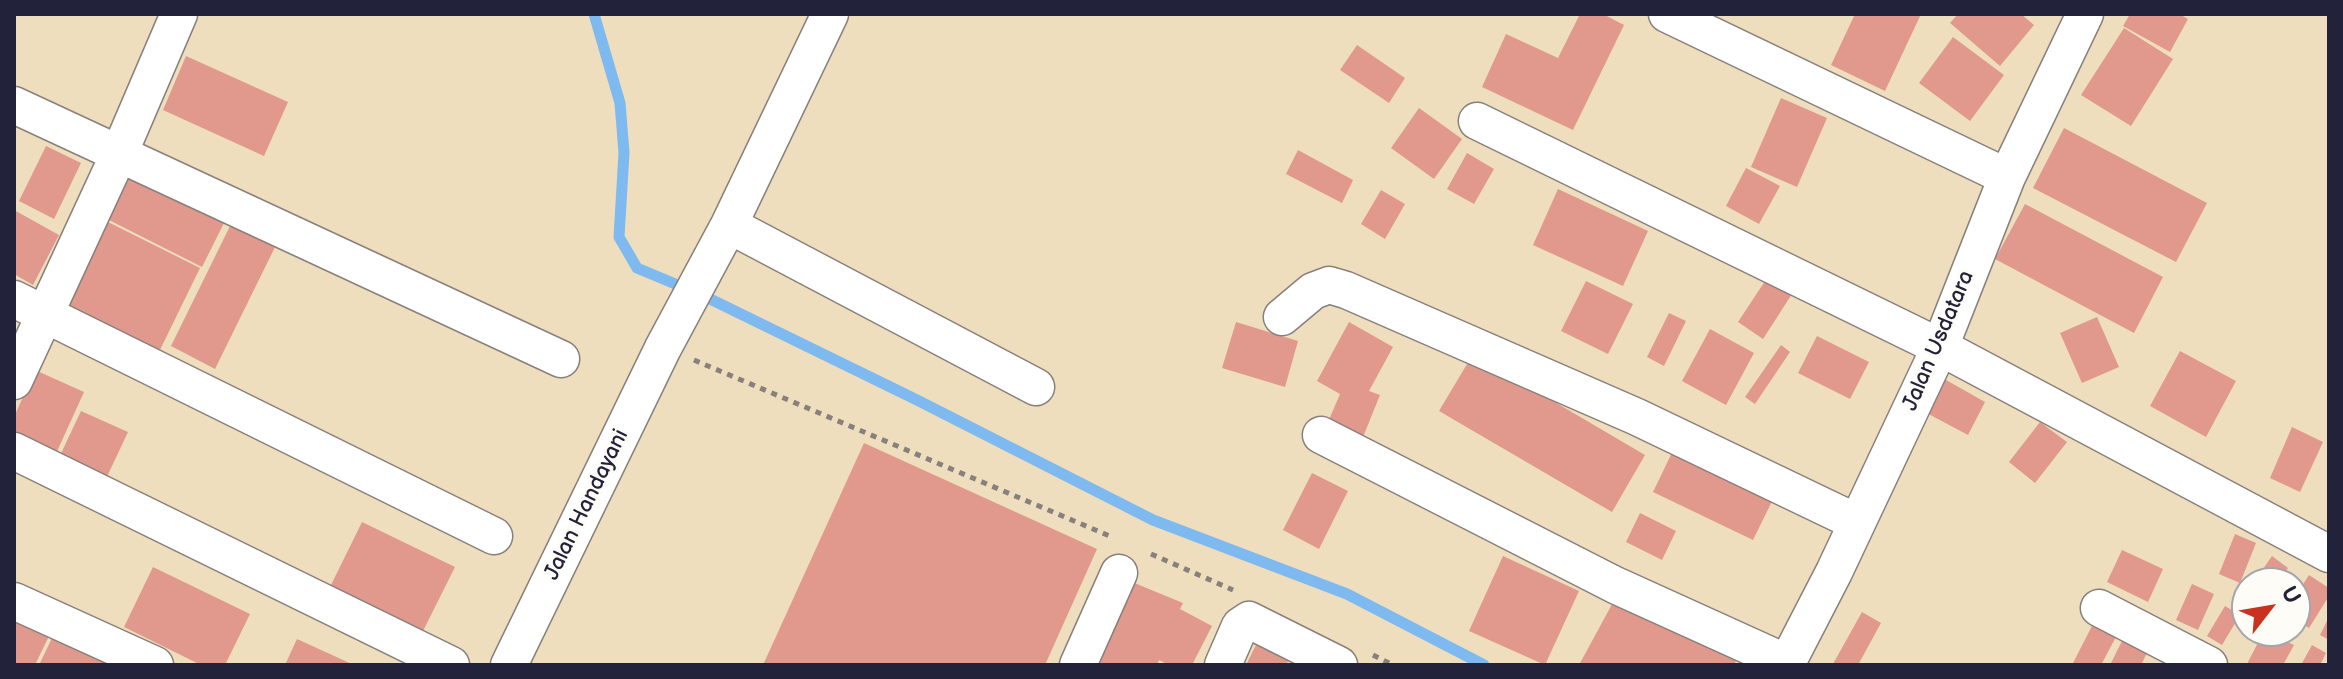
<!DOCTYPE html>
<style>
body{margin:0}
#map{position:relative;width:2343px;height:679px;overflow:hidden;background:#eedebd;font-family:"Balsamiq Sans",sans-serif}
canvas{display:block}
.frame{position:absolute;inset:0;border:16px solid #22223b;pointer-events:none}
.north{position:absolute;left:2231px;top:567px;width:80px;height:80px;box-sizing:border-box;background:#fdfcf7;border:2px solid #a5a5ac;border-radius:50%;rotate:59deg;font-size:22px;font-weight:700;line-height:32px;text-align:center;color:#22223b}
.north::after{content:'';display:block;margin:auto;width:28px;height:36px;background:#c8321e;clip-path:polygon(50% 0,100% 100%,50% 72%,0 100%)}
</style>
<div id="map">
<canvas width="2343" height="679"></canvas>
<div class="frame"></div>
<div class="north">U</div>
</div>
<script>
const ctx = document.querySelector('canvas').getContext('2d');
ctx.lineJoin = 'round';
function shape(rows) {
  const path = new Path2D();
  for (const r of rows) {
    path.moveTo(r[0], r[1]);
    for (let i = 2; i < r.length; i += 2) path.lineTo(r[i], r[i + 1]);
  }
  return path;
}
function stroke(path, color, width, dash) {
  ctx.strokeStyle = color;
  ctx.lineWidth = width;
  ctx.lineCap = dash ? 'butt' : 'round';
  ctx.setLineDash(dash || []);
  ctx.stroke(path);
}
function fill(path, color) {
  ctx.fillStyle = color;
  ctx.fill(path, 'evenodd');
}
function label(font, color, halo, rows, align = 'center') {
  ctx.font = font + ' "Balsamiq Sans",sans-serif';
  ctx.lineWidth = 6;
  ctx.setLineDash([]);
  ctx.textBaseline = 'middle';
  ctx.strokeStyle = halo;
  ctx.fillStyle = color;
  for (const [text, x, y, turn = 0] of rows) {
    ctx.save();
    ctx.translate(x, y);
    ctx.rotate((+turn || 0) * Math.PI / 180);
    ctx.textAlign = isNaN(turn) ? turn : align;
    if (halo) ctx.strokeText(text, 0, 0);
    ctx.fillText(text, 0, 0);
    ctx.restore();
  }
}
stroke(shape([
 [594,14,620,103,624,153,619,237,637,268,704,296,917,400,1153,520,1347,594,1484,665]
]), '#7ebaf0', 11);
fill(shape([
 [1580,14,1603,14,1624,25,1573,130,1482,87,1506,34,1558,58],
 [1855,14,1921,14,1885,91,1831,65],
 [1958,14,2021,14,2034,25,2000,66,1950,23],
 [2130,14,2179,14,2188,19,2170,52,2123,26],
 [2124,28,2173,59,2131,126,2081,95],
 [1953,37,2004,75,1970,121,1919,83],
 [1357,45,1405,78,1389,103,1340,70],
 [186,56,288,102,264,156,163,110],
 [1781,98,1827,118,1797,187,1751,167],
 [1419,108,1462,139,1434,179,1391,148],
 [2064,128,2207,203,2176,262,2033,188],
 [46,146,81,163,54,219,19,201],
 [1298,150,1353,180,1342,203,1286,174],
 [1467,153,1494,169,1474,204,1447,189],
 [130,164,228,215,202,267,103,217],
 [1746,168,1780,186,1759,224,1726,206],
 [1558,189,1648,231,1623,286,1533,245],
 [1381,190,1405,204,1385,239,1361,224],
 [2025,204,2163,277,2134,333,1995,259],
 [14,210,59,235,33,285,14,274],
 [100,218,200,268,158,354,57,304],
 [232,222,277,243,215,369,171,346],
 [1767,278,1792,294,1763,339,1738,322],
 [1586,281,1633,304,1608,354,1561,331],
 [1669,313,1686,321,1664,366,1647,357],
 [2097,317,2119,367,2082,383,2060,333],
 [1236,322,1298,341,1285,387,1222,368],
 [1349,322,1393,347,1369,391,1380,395,1363,437,1328,422,1340,394,1317,381],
 [1710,329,1754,353,1726,405,1682,381],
 [1817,336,1869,362,1850,399,1798,373],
 [1781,345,1790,352,1755,404,1745,397],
 [2180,351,2236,381,2206,437,2150,406],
 [1473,354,1645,455,1612,512,1439,411],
 [35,370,84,392,54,458,14,439,14,417],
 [1939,376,1985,402,1968,435,1921,410],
 [81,411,128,432,104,483,57,462],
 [2040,422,2067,442,2035,483,2009,462],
 [2292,427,2323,442,2300,492,2270,478],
 [1679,438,1779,487,1753,540,1653,492],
 [864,443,1097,549,1045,665,763,665],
 [1312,473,1348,491,1319,549,1283,530],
 [1640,513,1676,531,1662,560,1626,542],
 [362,522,455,567,423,631,331,585],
 [2235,534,2256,543,2240,583,2219,574],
 [2122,550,2163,569,2148,602,2107,582],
 [1503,556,1579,591,1545,665,1469,631],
 [2272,556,2288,568,2278,583,2256,583,2254,582],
 [153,567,250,614,225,665,201,665,124,627],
 [2309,575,2329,588,2329,596,2309,628,2295,619,2295,597],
 [1132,582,1183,603,1180,609,1212,626,1192,665,1169,665,1159,660,1157,665,1098,665],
 [2192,584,2214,594,2198,630,2176,620],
 [1617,595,1736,661,1734,665,1579,665],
 [2225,606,2240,615,2222,645,2207,636],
 [1862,612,1881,623,1858,665,1834,665,1833,664],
 [14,614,51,632,35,665,14,665],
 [2329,617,2329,640,2320,635],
 [2094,622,2117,635,2101,665,2072,665],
 [2264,631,2294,645,2283,665,2247,664],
 [2125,635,2150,647,2141,665,2110,665],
 [53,636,112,665,39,665],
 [297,639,354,665,285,665],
 [1256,645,1288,661,1286,665,1246,665],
 [2312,645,2326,653,2320,665,2301,665]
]), '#e1988d');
const minor = shape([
 [1667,14,2007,177],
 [14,105,561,359],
 [1477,121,1940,347,2329,554],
 [729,225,1036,387],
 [14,299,494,536],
 [1282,317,1313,291,1329,285,1346,290,1637,417,1856,522],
 [14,381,119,154,179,14],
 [1321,435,1615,585,1787,663],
 [14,451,451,665],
 [14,601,155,665],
 [2099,608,2209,665],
 [509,665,663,348,729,225,830,14],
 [1078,665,1119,573],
 [1223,665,1240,626,1249,620,1339,665],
 [1786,665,1834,572,1940,347,2007,177,2085,14]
]);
stroke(minor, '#88807c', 39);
stroke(shape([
 [694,360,1112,537],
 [1151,554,1233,590],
 [1373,655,1393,665]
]), '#88807c', 5, [6, 6]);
stroke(minor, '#fff', 36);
label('22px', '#22223b', '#fdfcf7', [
 ["Jalan Usdatara",1939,341,-67],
 ["Jalan Handayani",587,505,-64]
]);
</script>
